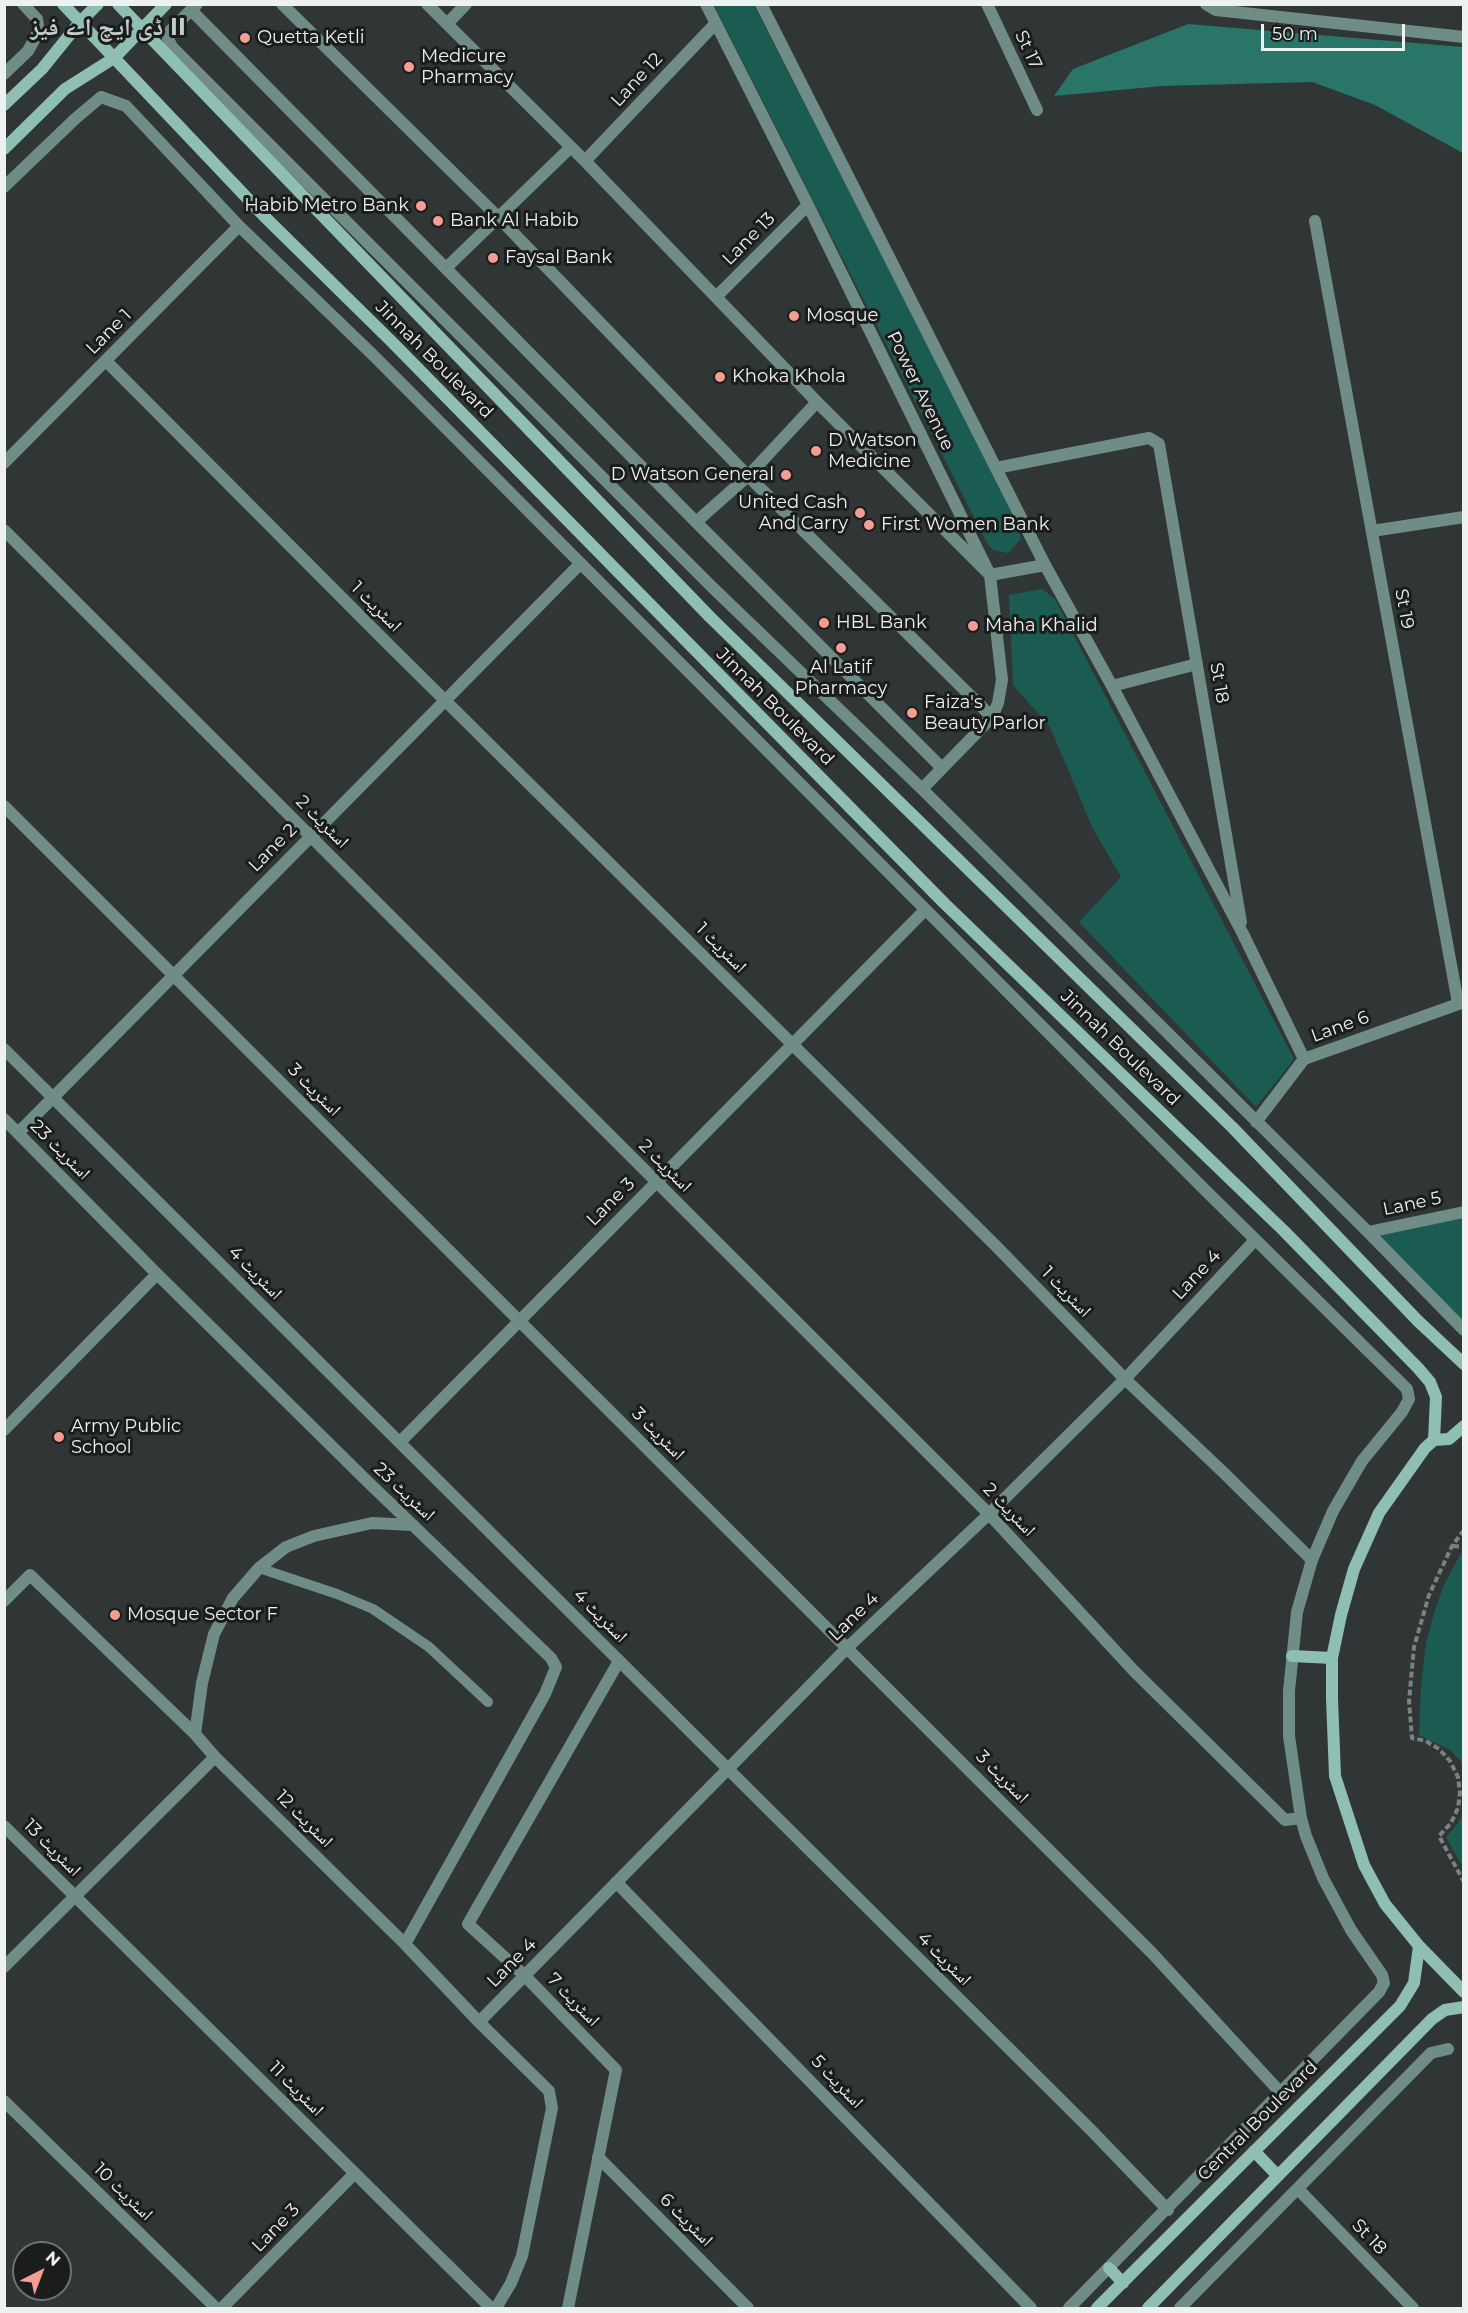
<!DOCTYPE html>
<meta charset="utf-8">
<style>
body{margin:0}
#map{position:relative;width:1468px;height:2313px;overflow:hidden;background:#303635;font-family:Montserrat,sans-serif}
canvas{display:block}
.frame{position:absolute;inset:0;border:6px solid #edf1f0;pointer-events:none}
.north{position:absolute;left:12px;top:2241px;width:60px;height:60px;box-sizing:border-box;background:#1a1d1c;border:2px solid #6e7271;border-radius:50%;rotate:42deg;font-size:16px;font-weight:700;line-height:24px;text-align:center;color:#edf1f0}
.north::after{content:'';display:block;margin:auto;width:21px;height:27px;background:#f59c93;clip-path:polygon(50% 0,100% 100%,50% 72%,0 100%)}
.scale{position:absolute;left:1261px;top:24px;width:144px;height:27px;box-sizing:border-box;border:3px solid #edf1f0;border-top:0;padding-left:8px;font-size:18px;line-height:21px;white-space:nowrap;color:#edf1f0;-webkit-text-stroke:4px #1a1d1c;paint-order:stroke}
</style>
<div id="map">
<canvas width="1468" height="2313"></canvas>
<div class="frame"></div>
<div class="north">N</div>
<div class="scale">50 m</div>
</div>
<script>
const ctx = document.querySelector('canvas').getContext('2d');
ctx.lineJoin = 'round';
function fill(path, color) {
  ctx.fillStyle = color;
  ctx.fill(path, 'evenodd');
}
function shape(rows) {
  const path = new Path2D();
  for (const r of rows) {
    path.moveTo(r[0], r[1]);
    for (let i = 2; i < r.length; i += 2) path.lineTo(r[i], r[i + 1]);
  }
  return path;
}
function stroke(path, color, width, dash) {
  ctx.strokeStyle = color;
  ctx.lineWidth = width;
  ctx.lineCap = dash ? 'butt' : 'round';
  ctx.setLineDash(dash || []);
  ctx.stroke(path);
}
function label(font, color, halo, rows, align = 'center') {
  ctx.font = font + ' Montserrat,"Noto Naskh Arabic",sans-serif';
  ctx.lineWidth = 6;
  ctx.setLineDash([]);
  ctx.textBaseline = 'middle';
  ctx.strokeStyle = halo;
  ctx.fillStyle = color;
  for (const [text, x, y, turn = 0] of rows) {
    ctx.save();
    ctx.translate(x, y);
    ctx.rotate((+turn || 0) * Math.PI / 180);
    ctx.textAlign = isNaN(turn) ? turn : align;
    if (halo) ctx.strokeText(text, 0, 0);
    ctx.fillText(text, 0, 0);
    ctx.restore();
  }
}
fill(shape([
 [714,5,754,5,1009,505,1021,539,1008,553,993,550,987,543],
 [1042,589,1055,599,1294,1059,1256,1107,1079,922,1121,877,1093,829,1050,727,1013,685,1009,595],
 [1463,1216,1463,1330,1368,1232],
 [1463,1549,1463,1767,1460,1760,1450,1750,1419,1735,1421,1686,1426,1643,1435,1610,1444,1585],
 [1463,1813,1463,1864,1461,1864,1446,1837,1458,1823]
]), '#1a5c52');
fill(shape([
 [1188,24,1463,47,1463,153,1375,105,1312,82,1162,86,1054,96,1073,69]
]), '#297568');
stroke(shape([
 [1464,1530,1452,1546,1429,1595,1414,1647,1409,1701,1412,1738,1426,1741,1439,1749,1450,1761,1458,1777,1460,1793,1458,1808,1451,1823,1439,1836,1464,1882],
 [1453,1546,1464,1547]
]), '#7c8180', 4, [6, 3]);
stroke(shape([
 [259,1568,337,1594,373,1609,429,1647,488,1702]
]), '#6f8c86', 10);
stroke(shape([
 [197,4,170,31,168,39,172,47,711,586,922,789,1368,1232,1464,1330],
 [282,4,498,217,748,476,992,717],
 [427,4,585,161,817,402,990,575,1045,565],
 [706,4,808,205,990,575,1002,680,998,703,992,717,922,789],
 [761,4,1045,565,1112,686,1243,934,1304,1059],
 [987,4,1037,110],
 [1206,4,1216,10,1464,37],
 [191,10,696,522,942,768],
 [447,24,466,4],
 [4,74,28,51,39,31,37,19,23,4],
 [585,161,716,23],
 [4,187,76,118,101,97,126,106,239,226,372,354,1202,1187,1407,1389,1409,1399,1402,1412,1362,1461,1333,1511,1312,1560,1297,1612,1289,1691,1289,1736,1301,1818,1306,1836,1323,1878,1351,1930,1382,1975,1384,1983,1379,1992,1069,2308],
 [1315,221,1458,1003],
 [446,268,571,147],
 [716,297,808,205],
 [106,361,385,641,996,1246,1125,1379,1225,1474,1312,1560],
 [4,463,239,226],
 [996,468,1149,438,1159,444,1241,922],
 [696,522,748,476,817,402],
 [4,530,989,1514,1134,1671,1285,1820,1301,1818],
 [1372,531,1464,517],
 [1112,686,1197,664],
 [4,806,1152,1953,1280,2092],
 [4,1049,1091,2130,1168,2210],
 [4,1119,157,1274,368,1482,551,1658,556,1667,545,1694,405,1944],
 [1256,1122,1304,1059,1464,1002],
 [18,1133,580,564],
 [1368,1232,1464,1212],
 [4,1430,157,1274],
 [400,1442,925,910],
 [4,1601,30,1575,195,1734,215,1757,405,1944,479,2022,549,2091,552,2108,522,2256,511,2283,496,2308],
 [195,1734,202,1683,214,1634,233,1598,259,1568,286,1547,314,1536,372,1523,413,1525],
 [4,1826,491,2308],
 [616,1882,1031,2308],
 [4,1967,215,1757],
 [479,2022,847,1648,989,1514,1125,1379,1255,1240],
 [4,2101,216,2308],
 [598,2157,748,2308],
 [1299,2190,1413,2308],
 [222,2308,355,2173],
 [568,2308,616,2070,525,1976,468,1924,619,1661],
 [1180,2308,1431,2053,1448,2049]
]), '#6f8c86', 12);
stroke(shape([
 [63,4,267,219,391,341,944,903,1284,1231,1418,1368,1430,1382,1436,1397,1434,1440],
 [118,4,710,617,1233,1128,1418,1321,1464,1364],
 [4,105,42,69,80,22,98,4],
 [4,149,65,89,114,58,166,4],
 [1464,1426,1449,1439,1434,1440,1425,1448,1379,1513,1354,1569,1341,1615,1332,1658,1332,1698,1335,1776,1364,1865,1385,1904,1419,1946,1464,1992],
 [1292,1656,1332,1658],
 [1254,2151,1278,2176],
 [1109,2268,1123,2283],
 [1097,2308,1400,2006,1414,1983,1419,1946],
 [1148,2308,1432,2019,1445,2010,1464,2007]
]), '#8fbeb4', 12);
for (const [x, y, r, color] of [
 [245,38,6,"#f59c93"],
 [409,67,6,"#f59c93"],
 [421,206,6,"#f59c93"],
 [438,221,6,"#f59c93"],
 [493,258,6,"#f59c93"],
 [794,316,6,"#f59c93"],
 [720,377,6,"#f59c93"],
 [816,451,6,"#f59c93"],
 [786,475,6,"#f59c93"],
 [860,513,6,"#f59c93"],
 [869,525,6,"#f59c93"],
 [824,623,6,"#f59c93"],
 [973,626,6,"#f59c93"],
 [841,648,6,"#f59c93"],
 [912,713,6,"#f59c93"],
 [59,1437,6,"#f59c93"],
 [115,1615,6,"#f59c93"]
]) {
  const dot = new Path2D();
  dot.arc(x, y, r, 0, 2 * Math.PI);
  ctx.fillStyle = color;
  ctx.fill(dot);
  stroke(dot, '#1a1d1c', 2);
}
label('18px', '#edf1f0', '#1a1d1c', [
 ["Quetta Ketli",257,38],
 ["Medicure",421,57],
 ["Pharmacy",421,78],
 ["Habib Metro Bank",409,206,"right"],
 ["Bank Al Habib",450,221],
 ["Faysal Bank",505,258],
 ["Mosque",806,316],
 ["Khoka Khola",732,377],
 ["D Watson",828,441],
 ["Medicine",828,462],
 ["D Watson General",774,475,"right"],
 ["United Cash",848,503,"right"],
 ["And Carry",848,524,"right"],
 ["First Women Bank",881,525],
 ["HBL Bank",836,623],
 ["Maha Khalid",985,626],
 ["Al Latif",841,668,"center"],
 ["Pharmacy",841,689,"center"],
 ["Faiza's",924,703],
 ["Beauty Parlor",924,724],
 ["Army Public",71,1427],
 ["School",71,1448],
 ["Mosque Sector F",127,1615]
], 'left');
label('18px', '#edf1f0', '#1a1d1c', [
 ["St 17",1028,50,65],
 ["Lane 12",637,80,-47],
 ["Lane 13",749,239,-45],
 ["Lane 1",109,332,-45],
 ["Jinnah Boulevard",434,360,45],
 ["Power Avenue",920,391,64],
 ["اسٹریٹ 1",376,607,45],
 ["St 19",1404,609,80],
 ["St 18",1219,683,80],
 ["Jinnah Boulevard",775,707,45],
 ["اسٹریٹ 2",322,822,45],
 ["Lane 2",273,848,-45],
 ["اسٹریٹ 1",721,948,45],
 ["Lane 6",1340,1027,-20],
 ["Jinnah Boulevard",1120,1048,44],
 ["اسٹریٹ 3",314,1090,45],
 ["اسٹریٹ 23",60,1150,45],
 ["اسٹریٹ 2",665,1166,45],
 ["Lane 3",611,1202,-45],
 ["Lane 5",1412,1204,-12],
 ["اسٹریٹ 4",255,1273,45],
 ["Lane 4",1197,1275,-47],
 ["اسٹریٹ 1",1066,1292,46],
 ["اسٹریٹ 3",658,1434,45],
 ["اسٹریٹ 23",404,1492,43],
 ["اسٹریٹ 2",1009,1510,46],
 ["اسٹریٹ 4",600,1616,45],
 ["Lane 4",854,1617,-44],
 ["اسٹریٹ 3",1002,1777,45],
 ["اسٹریٹ 12",304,1819,45],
 ["اسٹریٹ 13",52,1848,45],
 ["اسٹریٹ 4",944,1959,45],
 ["Lane 4",512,1963,-45],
 ["اسٹریٹ 7",573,2000,46],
 ["اسٹریٹ 5",837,2082,46],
 ["اسٹریٹ 11",296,2089,45],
 ["Central Boulevard",1258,2121,-45],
 ["اسٹریٹ 10",123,2192,44],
 ["اسٹریٹ 6",686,2220,45],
 ["Lane 3",276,2228,-46],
 ["St 18",1369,2237,46]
]);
label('bold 24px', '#c4ccca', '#1a1d1c', [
 ["ڈی ایچ اے فیز II",108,28]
]);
</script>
